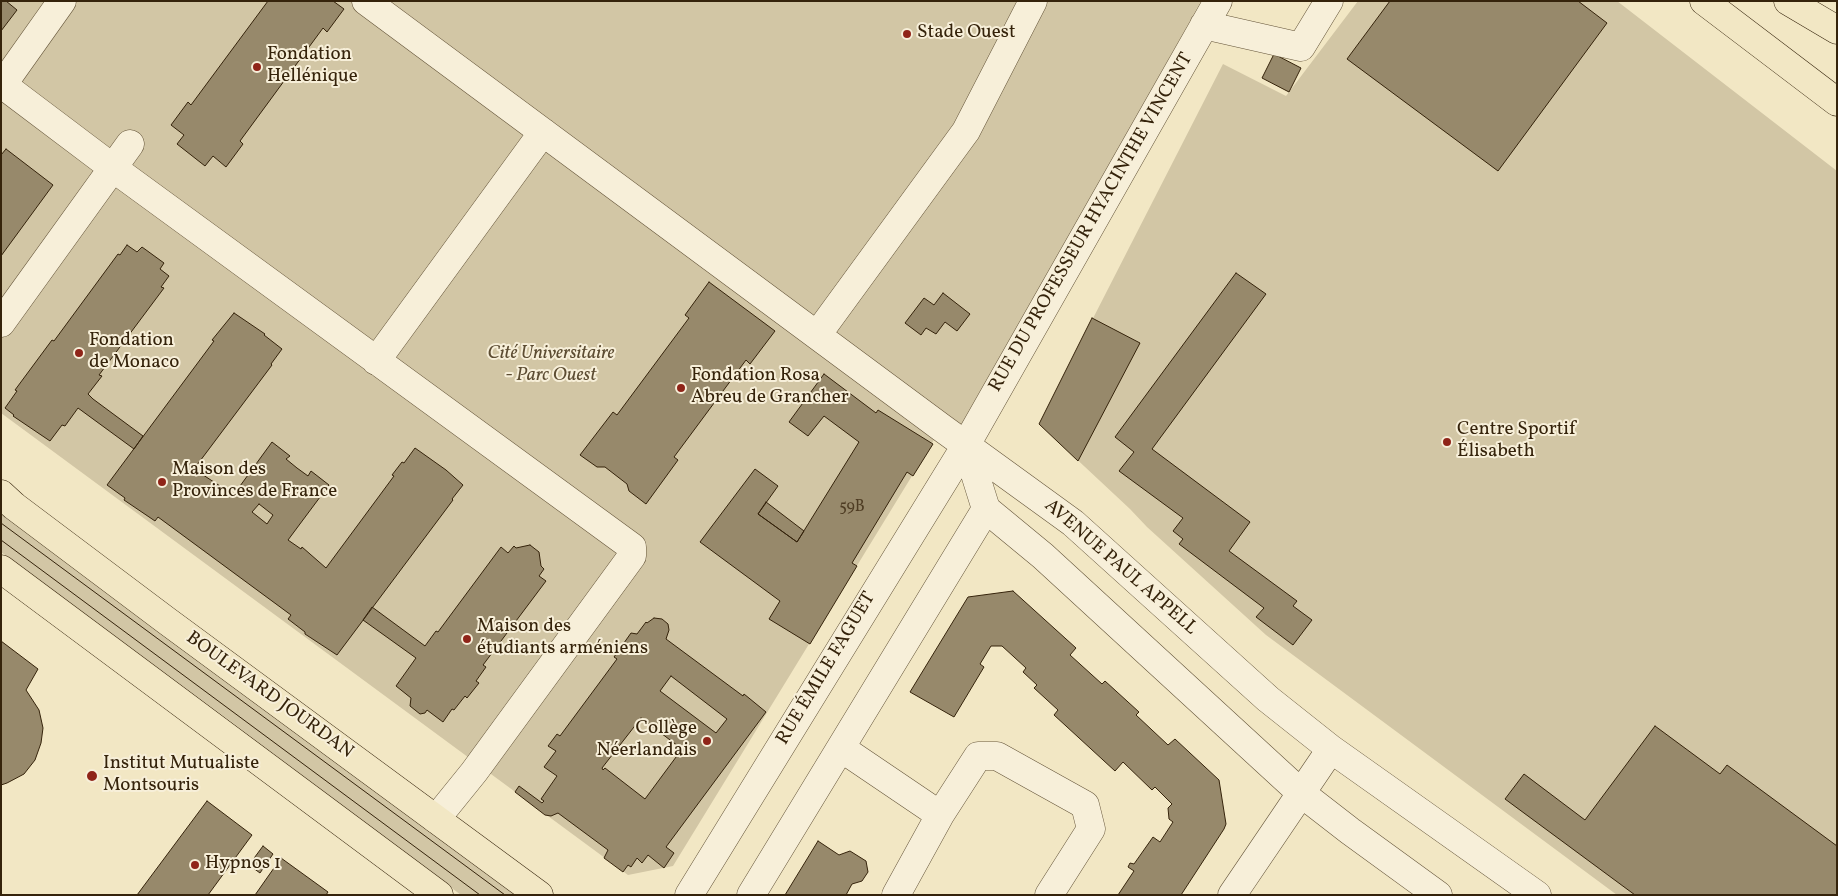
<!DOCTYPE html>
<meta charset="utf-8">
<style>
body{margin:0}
#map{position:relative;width:1838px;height:896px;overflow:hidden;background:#f2e7c4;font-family:Vollkorn,serif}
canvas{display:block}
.frame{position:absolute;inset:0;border:2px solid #35230b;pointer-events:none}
</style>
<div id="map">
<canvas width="1838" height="896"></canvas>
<div class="frame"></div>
</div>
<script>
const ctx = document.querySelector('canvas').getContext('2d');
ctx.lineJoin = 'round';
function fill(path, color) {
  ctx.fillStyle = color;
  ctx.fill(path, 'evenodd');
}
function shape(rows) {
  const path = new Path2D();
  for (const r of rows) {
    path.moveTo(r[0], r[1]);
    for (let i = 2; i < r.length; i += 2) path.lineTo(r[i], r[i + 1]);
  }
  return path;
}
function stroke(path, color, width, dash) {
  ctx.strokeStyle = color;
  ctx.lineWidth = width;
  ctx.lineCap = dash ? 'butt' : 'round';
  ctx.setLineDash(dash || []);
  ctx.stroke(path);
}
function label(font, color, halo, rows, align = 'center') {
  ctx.font = font + ' Vollkorn,serif';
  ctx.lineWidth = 4;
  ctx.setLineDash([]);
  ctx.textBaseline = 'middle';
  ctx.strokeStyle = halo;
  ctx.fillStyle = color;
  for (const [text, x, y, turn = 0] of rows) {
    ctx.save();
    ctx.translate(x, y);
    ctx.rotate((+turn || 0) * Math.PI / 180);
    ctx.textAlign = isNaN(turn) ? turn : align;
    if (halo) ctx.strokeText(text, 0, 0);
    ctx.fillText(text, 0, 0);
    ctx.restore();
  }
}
fill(shape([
 [1,1,1201,1,966,423,962,426,945,422,673,866,628,875,1,413],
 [1358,1,1617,1,1837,171,1837,895,1617,895,1266,635,1147,527,1130,509,1039,424,1223,64,1286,96],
 [1,512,519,895,461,895,229,720,1,552]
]), '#d2c6a5');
const building = shape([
 [1,1,6,1,17,10,1,31,1,1],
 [268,1,333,1,344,9,327,32,323,28,240,141,243,144,226,167,213,156,205,166,177,144,184,135,171,125,188,102,191,105,268,1],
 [1390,1,1578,1,1607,23,1498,171,1347,59,1390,1],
 [1274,54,1301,68,1289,92,1262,78,1274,54],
 [6,149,53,185,1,256,1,155,6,149],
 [127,245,137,252,142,247,164,263,160,269,169,276,161,287,164,288,99,375,102,376,88,394,93,399,143,436,134,449,78,408,65,426,62,425,50,441,13,416,14,415,5,408,17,391,15,390,52,340,54,341,118,254,120,255,127,245],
 [1236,273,1266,294,1152,449,1250,522,1229,551,1297,601,1293,606,1312,620,1293,645,1256,617,1264,608,1179,544,1183,539,1173,531,1183,518,1119,471,1134,452,1115,437,1236,273],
 [709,282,775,331,750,364,746,360,674,457,678,460,646,504,629,491,627,484,605,467,597,467,580,455,613,412,617,415,689,318,685,315,709,282],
 [943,293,970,314,957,331,945,322,936,334,926,328,921,335,905,323,924,298,934,305,943,293],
 [234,313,265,334,264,335,282,349,271,364,272,365,194,469,220,486,219,487,232,497,272,442,290,456,286,459,297,468,308,476,311,471,329,485,288,540,301,549,302,547,326,568,394,476,392,475,402,462,404,463,415,448,446,470,463,485,452,499,453,500,337,655,305,634,305,632,288,619,291,615,158,517,155,521,124,500,125,498,107,485,214,341,212,340,234,313],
 [259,504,273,515,267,524,252,512,259,504],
 [1092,318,1140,343,1078,461,1039,424,1092,318],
 [824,374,876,413,878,410,933,444,913,476,907,472,852,563,857,566,810,644,769,619,780,601,700,542,755,469,778,486,758,514,797,542,859,442,824,416,808,436,789,422,824,374],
 [766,502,804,531,797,542,758,514,766,502],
 [530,545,539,552,541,566,544,569,539,576,546,581,483,665,486,667,476,681,479,683,467,698,465,696,454,710,452,709,443,722,427,710,425,713,420,714,410,706,411,698,396,686,416,658,363,620,372,607,425,646,436,631,438,632,501,547,508,553,514,546,516,548,530,545],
 [1013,591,1076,648,1070,655,1102,684,1105,681,1139,712,1136,715,1168,745,1175,739,1219,780,1226,824,1224,829,1181,895,1118,895,1134,871,1128,867,1130,863,1134,864,1153,837,1160,842,1173,822,1169,819,1168,808,1172,804,1155,787,1152,790,1123,762,1115,771,1054,715,1058,710,1034,688,1037,685,1023,672,1026,668,1002,646,991,646,980,664,984,667,954,717,910,692,968,597,1013,591],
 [654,618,662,619,668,624,669,630,666,639,743,696,744,694,766,712,666,847,674,853,664,868,648,855,642,863,637,858,631,867,628,865,623,872,604,858,608,850,558,813,551,816,545,815,515,792,519,786,542,803,544,801,541,799,557,776,544,767,556,751,548,746,557,734,560,736,617,659,614,657,631,633,637,634,646,622,647,623,654,618],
 [671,676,727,719,716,733,660,691,671,676],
 [641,718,682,749,645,799,605,768,603,770,602,768,641,718],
 [1,641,38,669,26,690,39,710,43,728,41,743,35,760,24,774,7,783,1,785,1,641],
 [1655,726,1720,774,1727,765,1837,846,1837,895,1635,895,1505,799,1524,774,1585,820,1655,726],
 [207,801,252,835,208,895,137,895,207,801],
 [818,841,839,855,850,851,866,861,868,872,862,881,852,884,846,895,785,895,818,841],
 [263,846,273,854,260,873,249,865,263,846],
 [281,858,328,892,326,895,255,895,281,858]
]);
fill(building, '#97896b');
stroke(building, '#35230b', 1);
const minor = shape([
 [366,1,942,428,1073,523,1268,699,1331,749,1537,895],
 [1204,25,1301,47,1329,1],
 [3,85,113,168,632,547,632,556,474,772,436,819],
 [1,87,62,1],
 [1,323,130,144],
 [817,335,966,131,1033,1],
 [376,361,543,132],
 [966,445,986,509,1043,556,1301,793,1350,831,1438,895],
 [841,748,940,815],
 [689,895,966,445,1218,1],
 [751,895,986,509],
 [896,895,940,815,978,756,997,756,1085,805,1091,829,1049,895],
 [1232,895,1331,749]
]);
const major = shape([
 [1,494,14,506,167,621,539,895],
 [1,569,439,895]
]);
const highway = shape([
 [1704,1,1837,102],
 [1788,1,1837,30]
]);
stroke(minor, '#645439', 29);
stroke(major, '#35230b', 29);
stroke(highway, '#35230b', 29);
stroke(minor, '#f7efd9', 28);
stroke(major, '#f2e7c4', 28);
stroke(highway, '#f2e7c4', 28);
stroke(shape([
 [1,523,505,895],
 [1,540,480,895]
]), '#35230b', 1);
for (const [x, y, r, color] of [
 [907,34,5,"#8f2418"],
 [257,67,5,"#8f2418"],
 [79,353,5,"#8f2418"],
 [681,388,5,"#8f2418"],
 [1447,442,5,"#8f2418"],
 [162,482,5,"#8f2418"],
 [467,639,5,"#8f2418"],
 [707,741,5,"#8f2418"],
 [92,776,6,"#8f2418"],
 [195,865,5,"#8f2418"]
]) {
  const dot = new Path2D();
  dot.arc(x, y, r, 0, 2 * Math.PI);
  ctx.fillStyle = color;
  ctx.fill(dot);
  stroke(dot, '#f7efd9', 2);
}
label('16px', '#4e3c23', null, [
 ["59B",852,508]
]);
label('19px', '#35230b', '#f7efd9', [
 ["Stade Ouest",917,34],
 ["Fondation",267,56],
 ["Hellénique",267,78],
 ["Fondation",89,342],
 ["de Monaco",89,364],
 ["Fondation Rosa",691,377],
 ["Abreu de Grancher",691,399],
 ["Centre Sportif",1457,431],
 ["Élisabeth",1457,453],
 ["Maison des",172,471],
 ["Provinces de France",172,493],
 ["Maison des",477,628],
 ["étudiants arméniens",477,650],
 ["Collège",697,730,"right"],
 ["Néerlandais",697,752,"right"],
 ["Institut Mutualiste",103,765],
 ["Montsouris",103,787],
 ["Hypnos 1",205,865]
], 'left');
label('19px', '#35230b', '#f7efd9', [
 ["RUE DU PROFESSEUR HYACINTHE VINCENT",1092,223,-60],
 ["AVENUE PAUL APPELL",1120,568,41],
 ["RUE ÉMILE FAGUET",827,669,-59],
 ["BOULEVARD JOURDAN",269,696,36]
]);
label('italic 19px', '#5c4c32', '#f7efd9', [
 ["Cité Universitaire",551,355],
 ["- Parc Ouest",551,377]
]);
</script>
